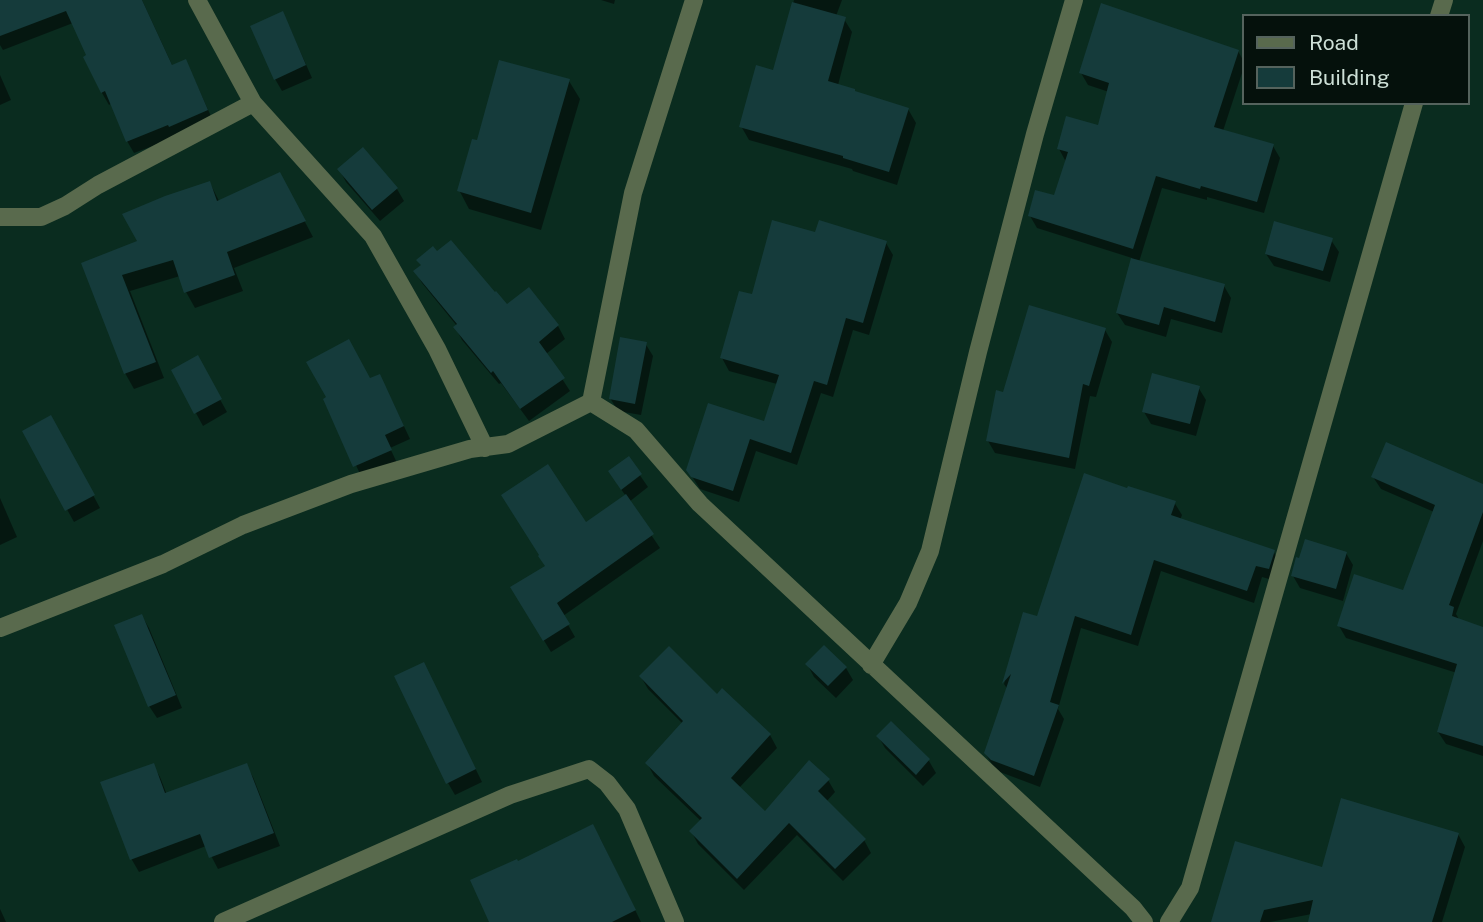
<!DOCTYPE html>
<style>
body{margin:0}
#map{position:relative;width:1483px;height:922px;overflow:hidden;background:#0a2c1f;font-family:"Public Sans",sans-serif}
canvas{display:block}
.legend{position:absolute;left:1242px;top:14px;width:228px;height:91px;box-sizing:border-box;background:#05110c;border:2px solid #55635d;margin:0;padding:9px 12px;list-style:none;font-size:21px;color:#cddfd6}
.legend li{display:flex;align-items:center;gap:14px;height:35px}
.legend b{width:35px;border:2px solid #55635d}
</style>
<div id="map">
<canvas width="1483" height="922"></canvas>
<ul class="legend">
<li><b style="height:9px;background:#596a4d"></b>Road</li>
<li><b style="height:19px;background:#153b3b"></b>Building</li>
</ul>
</div>
<script>
const ctx = document.querySelector('canvas').getContext('2d');
ctx.lineJoin = 'round';
function fill(path, color) {
  ctx.fillStyle = color;
  ctx.fill(path, 'evenodd');
}
function shape(rows) {
  const path = new Path2D();
  for (const r of rows) {
    path.moveTo(r[0], r[1]);
    for (let i = 2; i < r.length; i += 2) path.lineTo(r[i], r[i + 1]);
  }
  return path;
}
function stroke(path, color, width, dash) {
  ctx.strokeStyle = color;
  ctx.lineWidth = width;
  ctx.lineCap = dash ? 'butt' : 'round';
  ctx.setLineDash(dash || []);
  ctx.stroke(path);
}
fill(shape([
 [0,0,142,0,173,67,192,74,214,123,134,153,127,141,112,103,109,105,102,93,86,58,89,56,73,23,3,50,0,45],
 [601,0,615,0,614,4],
 [794,0,842,0,836,16,844,19,852,32,838,85,856,93,908,109,916,123,897,185,853,171,852,169,749,140,741,126,774,72],
 [289,26,312,78,282,91,275,79],
 [1238,51,1243,60,1243,70,1223,131,1273,146,1280,158,1264,213,1207,197,1207,200,1162,188,1139,262,1224,286,1231,298,1222,333,1171,319,1166,337,1125,325,1117,313,1132,258,1037,228,1030,216,1055,197,1066,162,1059,149,1099,127,1109,92,1088,85,1081,73],
 [0,75,11,100,0,105],
 [569,81,580,99,541,230,469,209,459,190,479,143],
 [339,169,397,189,404,201,380,221,346,182],
 [210,183,219,201,288,190,313,237,234,268,243,291,195,308,186,292,180,276,130,291,164,378,134,389,125,373,83,264,139,242],
 [816,234,886,243,893,255,869,335,853,330,833,397,821,393,797,465,756,451,739,502,700,489,688,470,765,423,777,384,729,371,722,358,753,297],
 [1331,240,1339,252,1330,282,1274,266,1266,254],
 [415,271,507,307,528,289,558,326,565,339,546,354,570,391,529,421,501,383,499,384,462,340,455,327,457,326,422,283],
 [1105,330,1112,342,1096,397,1090,396,1075,469,995,453,988,441,1005,394],
 [645,343,653,356,641,415,618,411,610,398],
 [197,358,227,412,203,426,173,371],
 [370,380,386,388,410,439,390,448,397,463,362,478,325,400],
 [1198,387,1206,400,1196,436,1151,424,1144,412],
 [51,417,100,508,74,522,24,432],
 [628,458,648,487,629,502,660,548,563,616,575,637,551,652,512,588,546,567,586,524,626,496,617,484],
 [1373,477,1483,486,1483,541,1456,614,1460,621,1483,629,1483,756,1446,744,1438,732,1457,673,1346,638,1339,626,1404,593,1434,512,1381,489],
 [1128,490,1174,502,1182,515,1180,520,1273,551,1281,564,1276,581,1262,577,1254,603,1161,571,1138,646,1081,628,1058,709,1064,719,1040,787,1000,772,993,766,985,753,1008,690,1004,684,1024,614,1038,618],
 [0,498,17,537,0,545],
 [1346,553,1353,565,1343,601,1300,588,1293,576],
 [142,616,149,628,182,708,157,718,149,706],
 [807,664,846,668,853,680,836,698,814,677],
 [430,676,482,782,455,795,448,783],
 [641,677,717,696,770,735,777,748,739,788,765,813,828,780,835,792,826,802,864,840,871,853,843,881,797,835,744,890,698,844,691,831,701,821,654,776,647,763,683,724,648,689],
 [891,723,929,761,936,773,923,786,885,748,878,736],
 [153,765,160,777,167,795,246,765,253,777,280,846,218,869,206,846,139,872,132,860,103,783],
 [1458,834,1465,847,1442,922,1309,922,1312,914,1270,922,1213,922,1324,869],
 [600,838,641,922,490,922,517,863],
 [0,909,1,911,6,922,0,922]
]), '#0007');
fill(shape([
 [0,0,142,0,172,65,186,59,208,110,169,127,168,125,126,142,105,91,101,93,83,57,86,55,66,11,0,36],
 [792,2,846,17,828,81,855,89,855,91,909,108,889,172,843,158,843,156,739,127,756,65,773,70],
 [1101,3,1239,50,1214,127,1274,144,1257,202,1201,186,1200,189,1156,176,1133,249,1028,216,1035,190,1054,195,1068,152,1057,149,1066,116,1098,125,1109,83,1079,73],
 [283,11,306,65,274,80,250,26],
 [499,60,570,79,531,213,457,191,472,139,477,140],
 [363,147,398,188,372,210,337,169],
 [280,172,306,221,227,252,235,275,184,293,173,260,122,275,156,362,124,374,81,263,137,241,122,214,165,196,210,181,217,201],
 [772,220,815,232,819,220,887,241,863,323,846,318,827,385,814,381,791,453,750,439,733,491,691,477,686,470,708,403,764,421,779,375,720,358,739,291,752,294],
 [1274,221,1333,238,1323,271,1265,254],
 [451,240,495,292,496,291,507,304,529,287,559,325,539,342,565,378,520,409,493,371,491,373,453,327,457,324,413,271,421,265,416,260,433,246,437,251],
 [1131,258,1225,284,1215,322,1164,307,1159,325,1116,313],
 [1029,305,1106,328,1089,386,1083,384,1069,458,986,441,996,390,1003,392],
 [620,337,647,342,635,404,609,399],
 [349,339,370,378,380,374,404,426,385,435,392,450,353,467,323,399,326,397,306,362],
 [198,355,222,399,194,414,171,370],
 [1152,373,1200,386,1190,424,1142,412],
 [51,415,95,495,65,511,22,431],
 [1386,442,1483,484,1483,512,1449,605,1454,607,1452,616,1483,627,1483,746,1437,732,1457,664,1337,626,1354,574,1403,590,1435,505,1371,477],
 [629,456,642,474,621,490,608,471],
 [548,464,586,522,626,494,654,534,557,603,570,624,543,641,510,587,545,566,538,556,539,555,501,495],
 [1084,473,1127,488,1128,486,1176,501,1171,515,1275,550,1269,569,1256,566,1247,591,1154,560,1131,635,1075,616,1050,702,1059,705,1034,776,991,760,984,753,1011,674,1002,684,1023,612,1037,616],
 [1305,539,1347,552,1336,589,1291,576,1296,557,1299,558],
 [142,614,176,695,148,707,114,625],
 [824,645,847,667,828,686,805,664],
 [669,646,717,694,722,688,771,734,731,778,765,811,809,760,830,779,818,791,866,839,835,869,789,823,737,879,689,831,702,818,645,763,683,721,639,676],
 [424,662,476,769,446,784,394,676],
 [891,721,930,759,916,775,876,736],
 [154,763,165,793,247,763,274,833,209,858,200,834,130,860,100,782],
 [1341,798,1459,833,1432,922,1308,922,1313,900,1264,910,1260,922,1211,922,1235,841,1322,867],
 [593,824,636,910,612,922,489,922,470,880,517,859,518,861]
]), '#153b3b');
stroke(shape([
 [694,0,633,193,591,402,636,430,700,504,1133,908,1144,922],
 [1439,16,1444,0],
 [253,103,373,236,437,349,485,448],
 [0,217,41,217,65,206,98,185,253,103,197,0],
 [0,628,163,564,243,525,351,484,470,449,508,444,591,402],
 [871,665,908,603,930,551,978,352,1035,134,1074,0],
 [223,922,510,795,589,769,607,783,627,809,675,922],
 [1169,922,1190,888,1414,103]
]), '#596a4d', 18);
</script>
